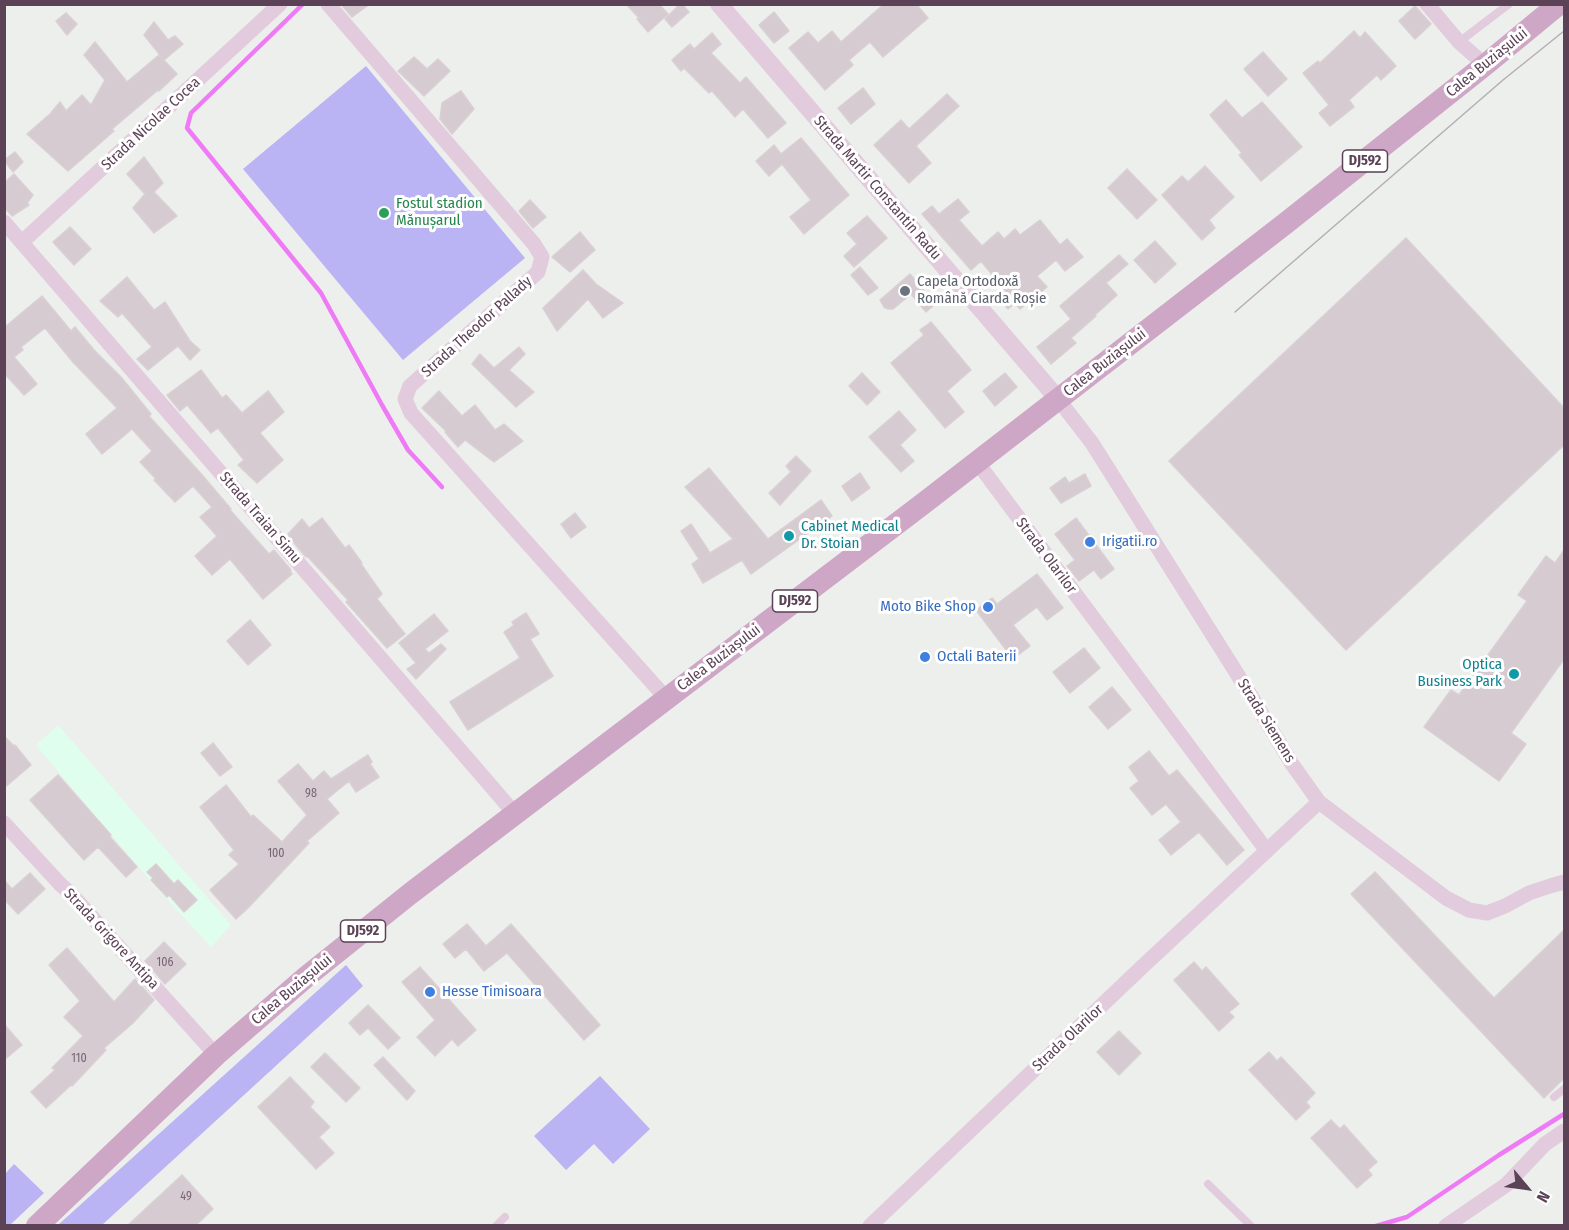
<!DOCTYPE html>
<meta charset="utf-8">
<style>
body{margin:0}
#map{position:relative;width:1569px;height:1230px;overflow:hidden;background:#ecefeb;font-family:"Fira Sans Condensed",sans-serif}
canvas{display:block}
.frame{position:absolute;inset:0;border:6px solid #5b4256;pointer-events:none}
.north{position:absolute;left:1497px;top:1158px;width:60px;height:60px;-webkit-text-stroke:4px #fff;paint-order:stroke;rotate:119deg;font-size:16px;font-weight:700;line-height:24px;text-align:center;color:#5b4256}
.north::after{content:'';display:block;margin:auto;width:21px;height:27px;background:#5b4256;clip-path:polygon(50% 0,100% 100%,50% 72%,0 100%)}
</style>
<div id="map">
<canvas width="1569" height="1230"></canvas>
<div class="frame"></div>
<div class="north">N</div>
</div>
<script>
const ctx = document.querySelector('canvas').getContext('2d');
ctx.lineJoin = 'round';
function fill(path, color) {
  ctx.fillStyle = color;
  ctx.fill(path, 'evenodd');
}
function shape(rows) {
  const path = new Path2D();
  for (const r of rows) {
    path.moveTo(r[0], r[1]);
    for (let i = 2; i < r.length; i += 2) path.lineTo(r[i], r[i + 1]);
  }
  return path;
}
function stroke(path, color, width, dash) {
  ctx.strokeStyle = color;
  ctx.lineWidth = width;
  ctx.lineCap = dash ? 'butt' : 'round';
  ctx.setLineDash(dash || []);
  ctx.stroke(path);
}
function label(font, color, halo, rows, align = 'center') {
  ctx.font = font + ' "Fira Sans Condensed",sans-serif';
  ctx.lineWidth = 6;
  ctx.setLineDash([]);
  ctx.textBaseline = 'middle';
  ctx.strokeStyle = halo;
  ctx.fillStyle = color;
  for (const [text, x, y, turn = 0] of rows) {
    ctx.save();
    ctx.translate(x, y);
    ctx.rotate((+turn || 0) * Math.PI / 180);
    ctx.textAlign = isNaN(turn) ? turn : align;
    if (halo) ctx.strokeText(text, 0, 0);
    ctx.fillText(text, 0, 0);
    ctx.restore();
  }
}
fill(shape([
 [58,725,231,925,211,947,152,883,36,745]
]), '#e0feed');
fill(shape([
 [366,66,525,258,403,360,243,169],
 [346,965,363,986,102,1225,58,1225],
 [600,1076,650,1129,613,1164,594,1144,566,1170,534,1136],
 [14,1164,44,1193,10,1225,5,1225,5,1174]
]), '#bab3f4');
stroke(shape([
 [303,4,191,113,187,128,321,293,382,405,408,450,442,487],
 [1376,1226,1407,1217,1499,1155,1564,1114]
]), '#ef7af6', 4.5);
const building = shape([
 [341,4,370,4,352,17,341,4],
 [626,4,659,4,668,14,648,32,637,19,639,18,626,4],
 [680,4,682,4,689,12,672,27,665,19,680,4],
 [884,4,916,4,928,18,883,57,870,42,849,60,853,65,825,90,789,48,808,32,818,43,832,31,841,42,884,4],
 [1415,6,1431,24,1415,39,1399,21,1415,6],
 [774,12,789,31,774,43,759,25,774,12],
 [66,13,77,24,67,35,56,21,66,13],
 [154,22,168,40,175,36,183,44,164,60,144,35,154,22],
 [1354,31,1360,38,1365,32,1396,66,1381,80,1377,75,1349,100,1354,107,1330,126,1319,113,1329,105,1303,73,1318,61,1320,63,1354,31],
 [712,33,721,44,711,53,740,83,746,77,786,123,768,138,743,109,735,117,712,91,709,93,684,68,681,71,672,60,690,44,694,49,712,33],
 [95,42,127,82,159,55,177,74,159,91,158,90,112,129,114,131,68,171,27,134,50,114,60,102,66,111,82,95,91,105,105,80,84,55,95,42],
 [1263,52,1287,79,1268,96,1244,69,1263,52],
 [414,57,427,69,438,59,450,71,424,96,398,71,414,57],
 [863,88,875,104,851,124,838,108,863,88],
 [461,91,474,109,452,134,440,119,442,103,461,91],
 [947,94,959,106,916,146,931,163,909,183,874,145,901,120,909,129,947,94],
 [1226,100,1242,118,1262,102,1302,147,1261,181,1239,155,1242,153,1210,115,1226,100],
 [801,138,849,195,804,234,790,217,811,200,782,164,769,176,756,161,774,145,781,154,801,138],
 [15,152,23,162,13,172,4,160,15,152],
 [144,157,163,183,154,192,177,216,154,233,133,208,145,194,127,174,144,157],
 [1205,166,1234,197,1209,220,1215,228,1202,240,1162,195,1182,176,1188,182,1205,166],
 [1127,169,1157,200,1137,219,1108,188,1127,169],
 [14,174,33,195,27,203,29,205,12,216,4,207,4,183,14,174],
 [958,199,969,212,959,220,982,246,998,232,1004,239,1015,229,1020,235,1040,220,1060,245,1067,239,1083,257,1065,271,1056,260,1037,276,1047,287,1020,309,1015,303,1008,309,1000,299,1007,293,981,261,971,270,922,214,932,206,939,214,958,199],
 [530,200,546,217,533,228,519,211,530,200],
 [867,216,887,238,854,267,844,256,857,244,847,233,867,216],
 [70,227,91,249,74,265,53,242,70,227],
 [580,232,595,250,570,272,552,257,580,232],
 [1406,238,1564,408,1564,445,1346,650,1169,461,1406,238],
 [1155,241,1176,264,1155,283,1134,260,1155,241],
 [1119,255,1128,264,1106,283,1117,295,1095,315,1096,316,1071,338,1076,343,1051,364,1037,347,1071,319,1060,306,1119,255],
 [860,267,878,288,868,295,851,275,860,267],
 [583,270,596,284,623,303,603,318,588,299,557,331,543,308,583,270],
 [910,274,935,304,926,312,911,294,893,309,888,309,884,307,880,300,910,274],
 [127,277,154,310,165,302,190,341,200,350,190,360,178,346,148,370,137,359,152,347,122,313,118,317,100,301,127,277],
 [42,296,71,331,75,327,94,350,121,377,151,414,149,416,203,476,231,509,230,510,269,554,274,550,291,570,290,571,292,574,263,599,230,559,212,575,195,556,217,536,200,517,212,507,193,486,175,502,154,480,156,479,140,462,152,451,132,429,102,454,86,434,117,408,72,361,45,328,21,347,23,350,14,357,37,384,24,395,4,373,4,328,12,321,42,296],
 [931,322,971,370,947,391,964,412,945,428,891,363,924,335,920,330,931,322],
 [519,347,525,354,509,370,534,392,516,407,472,364,480,354,494,368,519,347],
 [201,370,222,398,226,395,242,413,268,391,284,412,260,433,283,460,257,483,238,465,244,460,218,428,211,433,187,405,180,411,167,395,201,370],
 [862,373,880,392,867,405,849,386,862,373],
 [1005,373,1017,387,995,406,983,391,1005,373],
 [439,391,462,416,475,405,495,430,504,424,523,441,494,462,465,440,458,447,445,432,446,431,422,408,439,391],
 [899,411,916,430,900,445,914,461,901,472,869,437,899,411],
 [796,456,811,471,780,505,769,493,791,472,786,466,796,456],
 [709,468,768,539,821,500,832,516,751,574,742,560,703,583,692,564,699,559,681,531,691,524,710,553,733,539,685,487,709,468],
 [860,473,870,488,852,501,842,486,860,473],
 [1085,474,1091,486,1061,503,1050,488,1065,477,1069,483,1085,474],
 [575,513,586,527,571,538,561,524,575,513],
 [322,518,345,548,349,545,362,563,361,564,382,594,377,599,405,634,387,648,346,602,348,600,307,556,306,557,289,537,290,537,288,534,302,519,309,528,322,518],
 [1076,518,1114,569,1101,579,1094,570,1079,581,1067,566,1075,560,1055,534,1076,518],
 [1564,550,1564,659,1511,733,1526,744,1499,781,1424,727,1451,690,1459,695,1527,601,1518,595,1546,556,1555,563,1564,550],
 [1037,574,1063,608,1047,620,1037,607,1013,625,1030,646,1013,659,976,610,992,598,997,604,1037,574],
 [526,613,539,634,530,639,553,676,468,730,450,702,520,658,504,632,514,625,512,622,526,613],
 [434,614,448,631,425,649,429,653,441,644,446,649,416,679,407,669,416,663,399,643,434,614],
 [250,620,271,645,248,665,227,641,250,620],
 [1084,648,1100,668,1070,693,1053,672,1084,648],
 [1112,687,1131,710,1108,729,1089,707,1112,687],
 [4,736,14,746,15,745,31,765,4,788,4,736],
 [213,743,232,767,220,776,201,753,213,743],
 [1149,751,1169,776,1177,770,1244,850,1227,865,1199,832,1171,855,1159,840,1181,822,1166,804,1152,815,1130,788,1139,781,1129,767,1149,751],
 [368,755,372,762,370,764,379,777,356,792,349,781,327,799,339,813,307,841,309,843,248,908,236,919,210,890,239,864,229,855,234,850,200,807,226,785,251,817,253,815,282,842,307,815,278,781,298,764,313,781,324,771,331,779,368,755],
 [58,775,111,835,110,837,137,867,126,877,98,847,84,860,30,800,58,775],
 [156,864,174,884,178,880,197,900,184,912,169,895,167,897,151,880,153,878,147,872,156,864],
 [1375,872,1494,998,1564,930,1564,1078,1544,1098,1351,894,1375,872],
 [30,873,45,889,18,914,4,899,4,880,12,889,30,873],
 [467,924,486,946,511,924,600,1025,584,1040,507,953,484,971,466,949,455,958,443,944,467,924],
 [164,942,186,964,165,984,145,961,164,942],
 [67,948,114,1002,135,979,154,1000,133,1023,104,1048,106,1050,72,1086,71,1085,46,1108,31,1092,55,1070,52,1068,83,1036,64,1017,80,1001,49,965,67,948],
 [1194,962,1202,971,1206,967,1239,1004,1229,1012,1234,1017,1219,1031,1174,980,1194,962],
 [420,967,476,1030,458,1046,452,1039,435,1056,417,1037,435,1020,402,982,420,967],
 [368,1005,400,1038,388,1049,368,1028,360,1035,349,1023,368,1005],
 [4,1024,22,1045,4,1060,4,1024],
 [1119,1031,1141,1053,1119,1075,1097,1052,1119,1031],
 [1269,1052,1277,1061,1281,1057,1315,1093,1306,1102,1310,1107,1296,1120,1249,1070,1269,1052],
 [325,1053,360,1088,346,1102,311,1067,325,1053],
 [383,1057,415,1091,407,1100,374,1065,383,1057],
 [290,1077,314,1102,310,1107,330,1127,319,1137,334,1153,316,1169,258,1107,290,1077],
 [1331,1120,1340,1129,1344,1125,1377,1162,1368,1170,1372,1175,1357,1188,1311,1138,1331,1120],
 [182,1175,213,1209,195,1226,127,1226,182,1175]
]);
fill(building, '#d5cbd0');
stroke(building, '#d9cfd4', 1.5);
stroke(shape([
 [1459,42,1509,4],
 [1554,1097,1564,1089],
 [1208,1184,1251,1226],
 [496,1226,505,1217]
]), '#e1cbdc', 8);
stroke(shape([
 [328,4,534,244,542,257,538,272,410,386,405,399,411,413,666,698],
 [1427,4,1459,42,1485,65],
 [4,222,516,815],
 [22,242,280,4],
 [1058,399,1092,443,1251,696,1292,764,1319,802,1446,898,1469,910,1487,913,1505,906,1529,893,1550,886,1564,882],
 [977,462,1267,851],
 [4,823,60,884,72,895,216,1055],
 [870,1226,1142,967,1319,802],
 [1446,1226,1506,1185,1545,1144,1564,1131]
]), '#e1cbdc', 15);
stroke(shape([
 [719,4,1058,399]
]), '#e1cbdc', 18);
stroke(shape([
 [37,1226,216,1055,306,977,411,893,924,503,1286,223,1485,65,1559,4]
]), '#cfa7c6', 22);
stroke(shape([
 [1235,312,1503,80,1564,31]
]), '#b7adb4', 1.5);
for (const [x, y, r, color] of [
 [384,213,6,"#2e9e5b"],
 [905,291,6,"#6b7280"],
 [789,536,6,"#0f9aa8"],
 [1090,542,6,"#3f7fe0"],
 [988,607,6,"#3f7fe0"],
 [925,657,6,"#3f7fe0"],
 [1514,674,6,"#0f9aa8"],
 [430,992,6,"#3f7fe0"]
]) {
  const dot = new Path2D();
  dot.arc(x, y, r, 0, 2 * Math.PI);
  ctx.fillStyle = color;
  ctx.fill(dot);
  stroke(dot, '#fff', 2);
}
label('12px', '#7a6474', null, [
 ["98",311,794],
 ["100",276,854],
 ["106",165,963],
 ["110",79,1059],
 ["49",186,1197]
]);
for (const [x, y, w] of [
 [1365,161,45],
 [795,601,45],
 [363,931,45]
]) {
  const box = new Path2D();
  box.roundRect(x - w / 2, y - 11, w, 22, 4.5);
  ctx.fillStyle = '#fff';
  ctx.fill(box);
  stroke(box, '#5b4256', 1.5);
}
label('bold 14px', '#5b4256', null, [
 ["DJ592",1365,161],
 ["DJ592",795,601],
 ["DJ592",363,931]
]);
label('15px', '#5b4256', '#fff', [
 ["Calea Buziașului",1487,63,-39],
 ["Strada Nicolae Cocea",151,124,-43],
 ["Strada Martir Constantin Radu",877,188,49],
 ["Strada Theodor Pallady",477,327,-42],
 ["Calea Buziașului",1105,363,-38],
 ["Strada Traian Simu",260,518,49],
 ["Strada Olarilor",1046,556,53],
 ["Calea Buziașului",719,658,-37],
 ["Strada Siemens",1266,721,58],
 ["Strada Grigore Antipa",111,939,47],
 ["Calea Buziașului",292,990,-40],
 ["Strada Olarilor",1068,1038,-43]
]);
label('15px', '#27864d', '#fff', [
 ["Fostul stadion",396,204],
 ["Mănușarul",396,221]
], 'left');
label('15px', '#5b616d', '#fff', [
 ["Capela Ortodoxă",917,282],
 ["Română Ciarda Roșie",917,299]
], 'left');
label('15px', '#0d838f', '#fff', [
 ["Cabinet Medical",801,527],
 ["Dr. Stoian",801,544],
 ["Optica",1502,665,"right"],
 ["Business Park",1502,682,"right"]
], 'left');
label('15px', '#366cbe', '#fff', [
 ["Irigatii.ro",1102,542],
 ["Moto Bike Shop",976,607,"right"],
 ["Octali Baterii",937,657],
 ["Hesse Timisoara",442,992]
], 'left');
</script>
